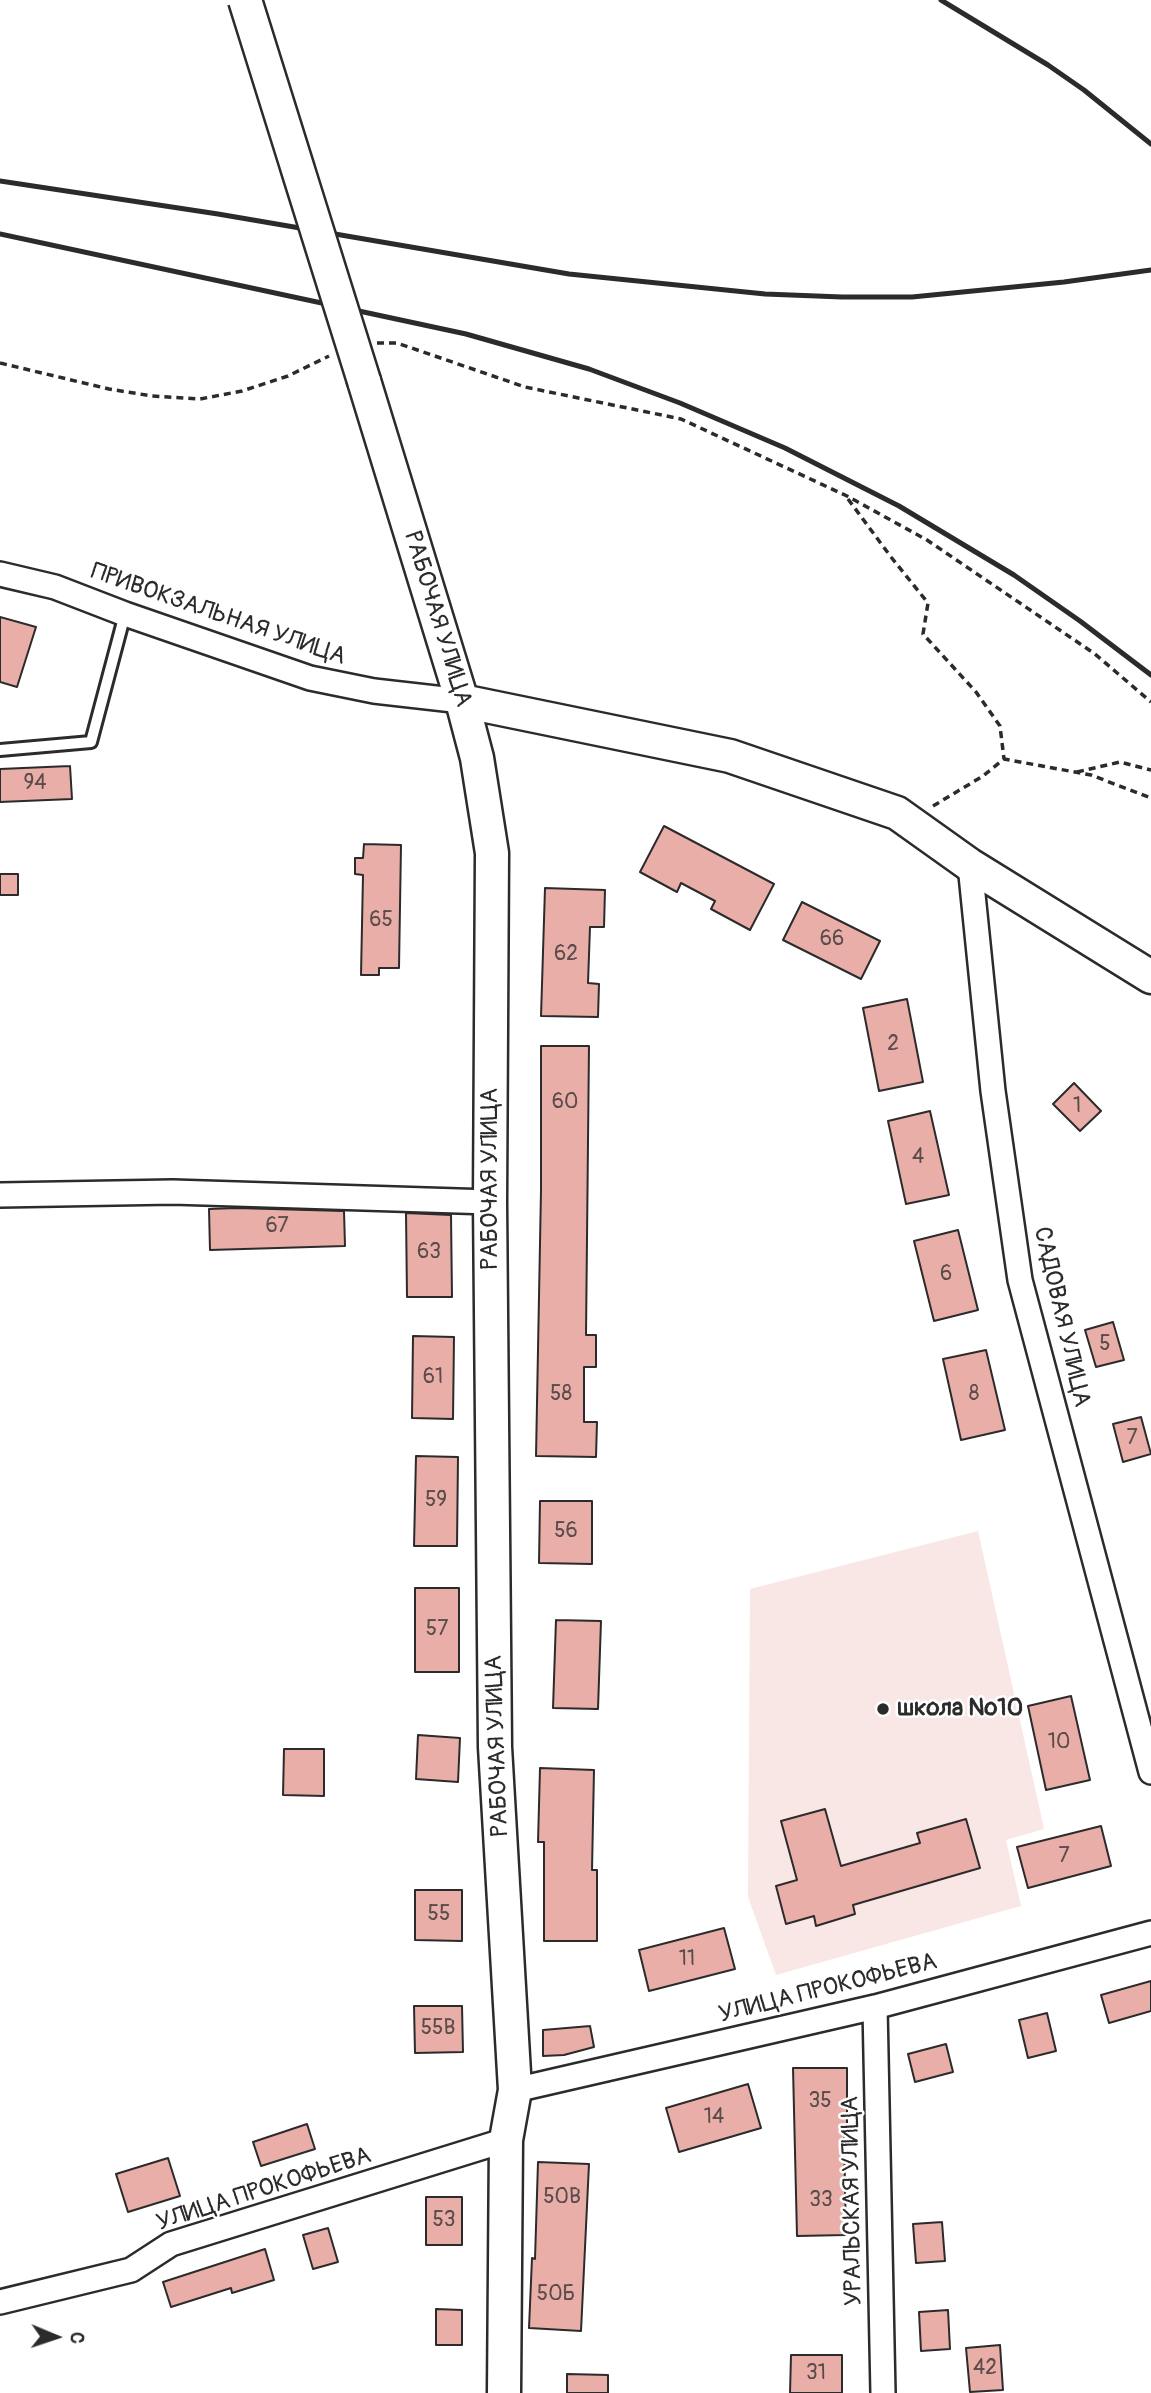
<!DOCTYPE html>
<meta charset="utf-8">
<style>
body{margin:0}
#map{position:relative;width:1151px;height:2393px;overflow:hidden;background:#fff;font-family:Pangolin,sans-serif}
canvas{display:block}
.north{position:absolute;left:21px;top:2302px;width:70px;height:70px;-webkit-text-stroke:5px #fff;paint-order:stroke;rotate:92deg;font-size:19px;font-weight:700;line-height:28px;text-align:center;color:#2b2b2b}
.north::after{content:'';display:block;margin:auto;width:24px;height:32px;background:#2b2b2b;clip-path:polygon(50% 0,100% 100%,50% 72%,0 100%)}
</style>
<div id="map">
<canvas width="1151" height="2393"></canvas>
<div class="north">С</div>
</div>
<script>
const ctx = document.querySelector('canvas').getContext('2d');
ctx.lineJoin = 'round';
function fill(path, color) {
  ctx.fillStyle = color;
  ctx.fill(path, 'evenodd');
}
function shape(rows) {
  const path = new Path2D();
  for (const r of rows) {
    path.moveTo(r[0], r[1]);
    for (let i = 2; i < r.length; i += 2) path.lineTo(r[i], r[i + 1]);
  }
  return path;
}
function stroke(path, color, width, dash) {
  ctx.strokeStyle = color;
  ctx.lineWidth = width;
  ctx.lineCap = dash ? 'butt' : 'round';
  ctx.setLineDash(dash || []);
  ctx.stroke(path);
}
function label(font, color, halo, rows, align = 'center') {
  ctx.font = font + ' Pangolin,sans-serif';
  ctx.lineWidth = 5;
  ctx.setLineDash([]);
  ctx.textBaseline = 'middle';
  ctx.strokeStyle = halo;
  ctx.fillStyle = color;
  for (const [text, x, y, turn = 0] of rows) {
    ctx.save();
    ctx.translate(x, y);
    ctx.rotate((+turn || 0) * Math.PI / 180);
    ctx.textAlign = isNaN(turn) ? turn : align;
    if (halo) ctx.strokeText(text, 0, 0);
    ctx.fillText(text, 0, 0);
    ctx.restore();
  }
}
fill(shape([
 [978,1531,1044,1829,1006,1840,1021,1906,776,1975,748,1897,750,1589]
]), '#f8e7e5');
const building = shape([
 [0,617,36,627,17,687,0,682,0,617],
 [70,766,72,799,0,802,0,769,70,766],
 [664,826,774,884,750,930,711,909,715,901,681,883,677,892,640,872,664,826],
 [364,844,401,845,399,968,379,968,379,975,361,975,363,875,355,874,355,858,363,858,364,844],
 [0,874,18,874,18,895,0,895,0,874],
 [545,888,605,890,604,927,590,927,588,983,599,984,598,1017,541,1016,545,888],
 [802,902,880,941,861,979,783,940,802,902],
 [907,999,923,1082,879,1091,863,1008,907,999],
 [541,1046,589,1046,586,1335,596,1335,596,1367,584,1367,584,1422,597,1422,596,1457,536,1456,541,1190,541,1046],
 [1074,1083,1101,1111,1080,1131,1053,1104,1074,1083],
 [930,1111,949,1195,906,1204,888,1121,930,1111],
 [236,1208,344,1211,345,1246,210,1250,209,1209,236,1208],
 [406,1213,451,1215,452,1297,407,1297,406,1213],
 [958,1230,978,1310,934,1321,914,1241,958,1230],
 [1113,1322,1124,1360,1096,1367,1085,1330,1113,1322],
 [413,1336,454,1337,453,1419,412,1418,413,1336],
 [986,1350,1005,1430,961,1440,943,1359,986,1350],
 [1141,1417,1151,1454,1123,1462,1113,1424,1141,1417],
 [416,1456,458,1457,457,1546,414,1546,416,1456],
 [540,1501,592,1501,592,1564,539,1563,540,1501],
 [415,1588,459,1588,459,1672,415,1672,415,1588],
 [556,1620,601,1621,598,1709,553,1708,556,1620],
 [1071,1696,1090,1780,1046,1790,1028,1706,1071,1696],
 [418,1735,460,1738,458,1782,416,1779,418,1735],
 [284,1749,324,1749,324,1796,283,1795,284,1749],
 [540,1768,594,1770,592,1870,597,1870,597,1941,544,1941,544,1842,538,1842,540,1768],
 [825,1809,841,1866,920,1843,917,1833,966,1819,980,1868,853,1905,855,1914,816,1926,814,1916,786,1924,776,1886,797,1880,781,1821,825,1809],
 [1101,1826,1111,1866,1028,1888,1017,1847,1101,1826],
 [415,1890,462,1890,462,1941,415,1940,415,1890],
 [724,1928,735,1969,649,1991,639,1950,724,1928],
 [1151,1981,1151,2011,1109,2023,1101,1995,1151,1981],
 [414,2006,462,2006,463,2052,415,2053,414,2006],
 [1047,2013,1056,2051,1028,2058,1019,2020,1047,2013],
 [590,2026,594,2047,564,2055,543,2056,543,2030,590,2026],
 [946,2044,953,2072,915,2082,908,2054,946,2044],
 [793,2068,847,2068,847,2137,844,2137,846,2235,797,2236,793,2068],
 [748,2084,761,2128,679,2152,666,2108,748,2084],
 [307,2124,315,2149,261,2166,253,2142,307,2124],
 [168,2158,180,2196,128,2212,116,2174,168,2158],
 [538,2162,589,2164,581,2331,529,2328,532,2258,535,2259,538,2162],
 [426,2197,462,2197,462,2245,426,2245,426,2197],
 [942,2222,945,2261,916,2263,913,2224,942,2222],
 [328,2228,338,2262,313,2269,303,2235,328,2228],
 [265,2249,274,2280,232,2293,231,2288,171,2307,163,2282,265,2249],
 [436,2309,462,2310,462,2345,436,2345,436,2309],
 [948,2310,950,2349,921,2351,919,2312,948,2310],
 [1000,2345,1003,2390,970,2392,966,2348,1000,2345],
 [791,2355,842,2355,842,2393,790,2393,791,2355],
 [567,2374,608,2375,608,2393,567,2393,567,2374]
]);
fill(building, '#e9aea8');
stroke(building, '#2b2b2b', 2);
const lane = shape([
 [0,750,91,742,125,614]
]);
const street = shape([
 [0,574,55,587,125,614,310,678,374,691,462,701],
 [970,865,993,1091,1020,1280,1151,1772],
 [0,1195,173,1192,490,1202],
 [875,2007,883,2393],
 [515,2090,875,2007,1151,1933],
 [0,2302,131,2270,171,2244,506,2140]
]);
const secondary = shape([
 [364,381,462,701,477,758,492,853,490,1202,495,1747,515,2090,506,2140,504,2393],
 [462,701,730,756,897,813,970,865,1151,977]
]);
stroke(lane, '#2b2b2b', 16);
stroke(street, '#2b2b2b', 28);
stroke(secondary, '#2b2b2b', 37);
stroke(shape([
 [377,343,397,343,525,387,681,419,847,496,927,540,1095,654,1151,702],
 [0,363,109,389,152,396,200,399,242,391,288,376,329,356],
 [848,499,891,557,928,603,923,634,976,692,1000,726,1004,759],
 [1077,772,1120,762,1151,770],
 [933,806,983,776,1004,759,1091,775,1151,798]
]), '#2b2b2b', 3.5, [7, 5]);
stroke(lane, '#fff', 10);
stroke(street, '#fff', 23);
stroke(secondary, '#fff', 32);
stroke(shape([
 [941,0,1048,65,1084,90,1151,144],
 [0,181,218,214,569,274,765,294,842,297,912,297,1064,282,1151,270],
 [0,234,466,334,589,369,680,403,785,448,899,506,1014,575,1080,621,1151,675]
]), '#2b2b2b', 5);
const secondaryBridge = shape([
 [245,0,364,381]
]);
stroke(secondaryBridge, '#2b2b2b', 37, []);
stroke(secondaryBridge, '#fff', 32);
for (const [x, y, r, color] of [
 [883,1709,7,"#2b2b2b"]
]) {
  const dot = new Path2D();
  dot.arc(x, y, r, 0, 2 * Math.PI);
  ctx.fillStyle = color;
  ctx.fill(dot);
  stroke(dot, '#fff', 2.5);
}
label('21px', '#5a4c4a', null, [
 ["94",35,784],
 ["65",381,921],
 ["66",832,940],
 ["62",566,955],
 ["2",893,1045],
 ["60",565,1103],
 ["1",1077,1107],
 ["4",918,1158],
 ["67",277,1227],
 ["63",429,1253],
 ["6",946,1275],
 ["5",1105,1345],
 ["61",433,1378],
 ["58",561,1395],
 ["8",974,1395],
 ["7",1132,1439],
 ["59",436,1501],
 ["56",566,1532],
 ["57",437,1630],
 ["10",1059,1743],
 ["7",1064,1857],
 ["55",439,1915],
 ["11",687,1960],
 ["55В",438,2029],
 ["35",820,2102],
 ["14",714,2118],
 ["50В",562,2198],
 ["33",821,2201],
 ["53",444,2221],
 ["50Б",556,2295],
 ["42",985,2369],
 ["31",816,2374]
]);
label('24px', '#2b2b2b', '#fff', [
 ["ПРИВОКЗАЛЬНАЯ УЛИЦА",218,615,19],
 ["РАБОЧАЯ УЛИЦА",437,619,73],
 ["РАБОЧАЯ УЛИЦА",491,1179,-90],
 ["САДОВАЯ УЛИЦА",1061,1317,77],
 ["РАБОЧАЯ УЛИЦА",498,1746,-92],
 ["УЛИЦА ПРОКОФЬЕВА",828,1989,-14],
 ["УЛИЦА ПРОКОФЬЕВА",264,2190,-18],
 ["УРАЛЬСКАЯ УЛИЦА",853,2201,-91]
]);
label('bold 24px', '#2b2b2b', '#fff', [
 ["школа №10",897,1709]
], 'left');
</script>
